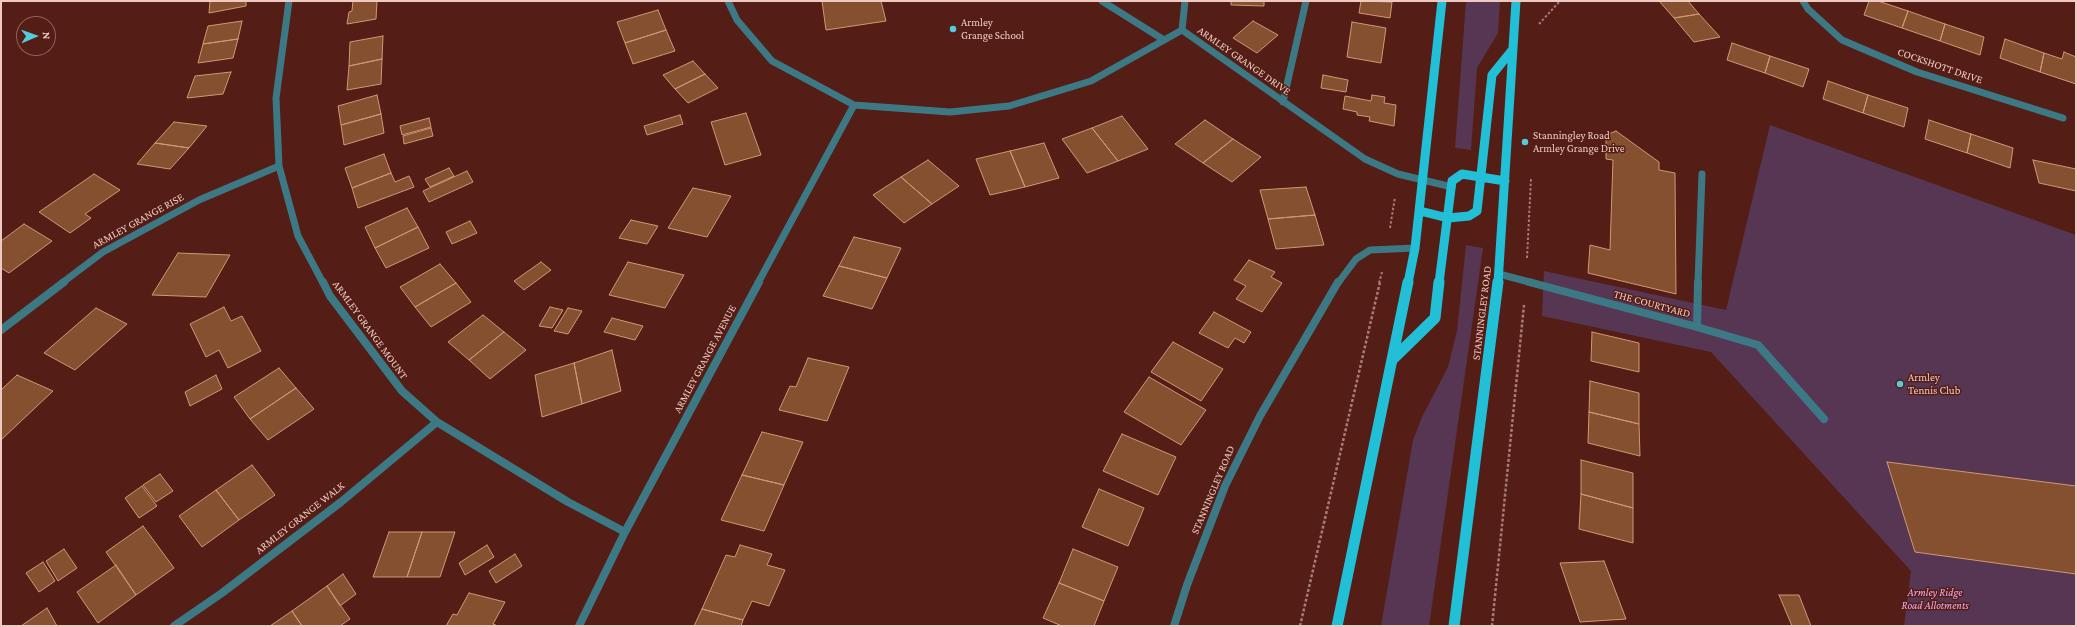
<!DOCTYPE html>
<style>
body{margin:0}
#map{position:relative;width:2077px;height:627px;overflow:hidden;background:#541d15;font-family:"Crimson Pro",serif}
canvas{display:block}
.frame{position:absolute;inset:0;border:2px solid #eecac3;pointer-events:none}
.north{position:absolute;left:16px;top:16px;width:40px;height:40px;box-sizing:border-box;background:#541d15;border:1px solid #92625b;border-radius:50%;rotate:88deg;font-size:11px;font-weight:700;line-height:16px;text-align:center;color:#eecac3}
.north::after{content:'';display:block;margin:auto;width:14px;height:18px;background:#54cade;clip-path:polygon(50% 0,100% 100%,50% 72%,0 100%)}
</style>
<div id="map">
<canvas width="2077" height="627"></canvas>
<div class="frame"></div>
<div class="north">N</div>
</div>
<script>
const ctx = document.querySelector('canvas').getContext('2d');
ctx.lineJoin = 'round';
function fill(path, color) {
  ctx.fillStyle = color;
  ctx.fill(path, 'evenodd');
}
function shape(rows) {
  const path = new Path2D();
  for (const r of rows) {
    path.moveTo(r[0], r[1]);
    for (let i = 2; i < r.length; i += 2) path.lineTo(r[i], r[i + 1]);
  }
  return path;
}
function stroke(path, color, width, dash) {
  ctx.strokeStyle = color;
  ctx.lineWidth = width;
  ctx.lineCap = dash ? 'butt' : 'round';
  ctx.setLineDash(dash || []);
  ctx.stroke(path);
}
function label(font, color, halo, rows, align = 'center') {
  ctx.font = font + ' "Crimson Pro",serif';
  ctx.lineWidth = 3;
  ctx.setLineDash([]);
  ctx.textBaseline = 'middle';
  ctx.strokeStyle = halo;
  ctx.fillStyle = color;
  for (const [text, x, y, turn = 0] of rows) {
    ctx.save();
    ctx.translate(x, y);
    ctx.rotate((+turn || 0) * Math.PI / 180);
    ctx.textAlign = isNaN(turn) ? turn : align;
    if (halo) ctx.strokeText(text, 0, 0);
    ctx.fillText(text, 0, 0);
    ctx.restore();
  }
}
fill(shape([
 [1466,1,1500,1,1498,33,1477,68,1471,150,1455,148],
 [1770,125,2076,235,2076,626,1904,626,1911,571,1711,352,1542,316,1544,271,1726,310],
 [1466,245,1483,248,1429,626,1381,626,1413,440,1422,417,1448,367,1457,331]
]), '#563653');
const building = shape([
 [210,1,246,1,246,6,209,13,210,1],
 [353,1,377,1,376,19,347,24,349,12,352,11,353,1],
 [822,1,881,1,886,21,826,30,822,1],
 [1231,1,1264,1,1264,6,1231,5,1231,1],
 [1361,1,1392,2,1390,18,1359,13,1361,1],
 [1659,1,1688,1,1699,14,1674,18,1659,1],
 [1869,1,1878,1,1908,11,1902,28,1864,15,1869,1],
 [658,10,666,30,625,43,617,22,658,10],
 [1908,11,1945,24,1940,41,1902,28,1908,11],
 [1699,14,1720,37,1694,42,1674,18,1699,14],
 [242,21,238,39,203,44,208,26,242,21],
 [1253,21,1278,35,1257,53,1233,38,1253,21],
 [1352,22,1386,28,1381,63,1347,57,1352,22],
 [1945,24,1984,37,1980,55,1940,41,1945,24],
 [666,30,675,51,633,64,625,43,666,30],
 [383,36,382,59,349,66,350,42,383,36],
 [238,39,233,58,198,63,203,44,238,39],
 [2005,39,2044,53,2040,72,2000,58,2005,39],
 [1732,43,1770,56,1765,73,1727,60,1732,43],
 [2064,52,2076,57,2076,84,2040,72,2044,53,2062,59,2064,52],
 [1770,56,1809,69,1803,87,1765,73,1770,56],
 [382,59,381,84,347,90,349,66,382,59],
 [693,61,705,74,675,89,663,75,693,61],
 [231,72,223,94,187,98,195,76,231,72],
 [705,74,718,88,688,103,675,89,705,74],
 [1323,75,1348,80,1346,92,1321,88,1323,75],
 [1828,81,1868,95,1863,113,1823,99,1828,81],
 [377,95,381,114,341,125,338,106,377,95],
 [1372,95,1385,97,1384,103,1396,105,1394,126,1369,121,1370,117,1357,115,1357,112,1343,109,1345,96,1371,101,1372,95],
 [1868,95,1908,108,1904,127,1863,113,1868,95],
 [746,113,761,155,725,165,711,122,746,113],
 [381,114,384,133,344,145,341,125,381,114],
 [680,115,683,124,647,135,644,126,680,115],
 [1122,116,1148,149,1118,161,1092,128,1122,116],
 [429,118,431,127,402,135,400,126,429,118],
 [1205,120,1233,139,1203,163,1175,144,1205,120],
 [1929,120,1971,134,1967,153,1925,139,1929,120],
 [174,122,207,126,189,148,155,143,174,122],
 [431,128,433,136,404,144,403,136,431,128],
 [1092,128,1118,161,1087,173,1062,139,1092,128],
 [1616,131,1659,162,1659,170,1675,173,1676,294,1588,273,1590,245,1610,250,1613,160,1606,159,1606,135,1616,131],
 [1971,134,2013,148,2010,168,1967,153,1971,134],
 [1233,139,1261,157,1232,182,1203,163,1233,139],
 [155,143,189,148,170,169,137,164,155,143],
 [1044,143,1059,178,1025,187,1010,151,1044,143],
 [1010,151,1025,187,990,195,976,159,1010,151],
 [384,154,391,173,352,188,345,168,384,154],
 [928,160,959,186,932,204,901,177,928,160],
 [2033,160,2076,169,2076,191,2039,183,2033,160],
 [449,168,454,176,430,187,425,179,449,168],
 [467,171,473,182,429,202,423,191,467,171],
 [391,173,395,182,409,176,414,187,358,208,352,188,391,173],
 [94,174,120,190,85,214,91,218,70,233,39,212,94,174],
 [901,177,932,204,904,223,873,195,901,177],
 [1306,187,1315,215,1268,219,1260,190,1306,187],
 [693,188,731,196,707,237,668,228,693,188],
 [407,208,418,227,375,248,365,227,407,208],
 [1315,215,1324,245,1276,249,1268,219,1315,215],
 [631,220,658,226,647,244,619,238,631,220],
 [470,221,477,233,452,244,446,232,470,221],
 [24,224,52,241,9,273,1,268,1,241,24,224],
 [418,227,429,248,386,268,375,248,418,227],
 [854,237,901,248,887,278,839,266,854,237],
 [178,253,230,255,206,297,152,295,178,253],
 [1249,260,1275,272,1271,277,1282,283,1262,312,1236,299,1246,286,1234,280,1249,260],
 [541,262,551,270,524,290,514,281,541,262],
 [628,262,684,275,665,308,609,295,628,262],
 [440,264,456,283,415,307,400,287,440,264],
 [839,266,887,278,872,309,823,296,839,266],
 [456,283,471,302,431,327,415,307,456,283],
 [224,307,231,321,242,316,261,351,228,368,219,350,206,357,190,324,224,307],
 [550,307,563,310,552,328,539,326,550,307],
 [96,308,127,324,75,370,44,353,96,308],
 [568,308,582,311,568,334,554,331,568,308],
 [1214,312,1251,332,1244,343,1235,338,1228,348,1199,333,1214,312],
 [483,315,504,332,469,360,448,342,483,315],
 [612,318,643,326,635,340,604,332,612,318],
 [504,332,526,350,490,379,469,360,504,332],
 [1592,332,1639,343,1639,372,1591,361,1592,332],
 [1173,342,1223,369,1201,401,1151,372,1173,342],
 [612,350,621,391,582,404,574,363,612,350],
 [808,358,849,367,827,421,779,410,790,386,796,387,808,358],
 [574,363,582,404,542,417,535,375,574,363],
 [279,368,296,388,250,419,234,397,279,368],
 [17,375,53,391,1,440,1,390,17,375],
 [216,375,222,389,190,406,185,392,216,375],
 [1149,377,1206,410,1181,445,1124,412,1149,377],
 [1590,381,1639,393,1639,424,1589,412,1590,381],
 [296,388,314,409,268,440,250,419,296,388],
 [1589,412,1639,424,1640,456,1588,443,1589,412],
 [762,432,803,442,784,485,742,475,762,432],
 [1122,434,1176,457,1158,495,1103,471,1122,434],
 [1581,460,1633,473,1633,508,1581,494,1581,460],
 [1887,462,2076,486,2076,574,1915,552,1887,462],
 [252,465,275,495,239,520,216,490,252,465],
 [160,474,173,491,156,502,143,485,160,474],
 [742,475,784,485,764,531,721,520,742,475],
 [142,486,157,506,139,518,125,498,142,486],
 [1099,489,1144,508,1128,546,1082,527,1099,489],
 [216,490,239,520,202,547,179,516,216,490],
 [1581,494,1633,508,1633,543,1579,529,1581,494],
 [143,526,174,568,136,595,106,552,143,526],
 [389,532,422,532,407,577,373,577,389,532],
 [422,532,455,532,440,577,407,577,422,532],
 [487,545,494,557,465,575,459,563,487,545],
 [740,545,772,554,767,565,785,570,769,606,752,601,743,620,702,609,726,555,735,557,740,545],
 [64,549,77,568,58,581,46,561,64,549],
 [1073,549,1118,567,1104,601,1059,583,1073,549],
 [515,554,522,566,496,583,489,571,515,554],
 [1604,561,1626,619,1580,622,1560,563,1604,561],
 [43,562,55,581,39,592,26,573,43,562],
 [116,565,136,595,98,623,77,592,116,565],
 [343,574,356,594,340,606,327,586,343,574],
 [1059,583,1104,601,1094,626,1062,626,1043,618,1059,583],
 [327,586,350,619,340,626,302,626,292,611,327,586],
 [469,593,505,602,493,624,498,626,446,626,453,614,457,615,469,593],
 [1779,595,1799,595,1811,626,1792,626,1779,595],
 [47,608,57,626,21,626,47,608],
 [702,609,743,620,741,626,694,626,702,609],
 [292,611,302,626,270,626,292,611]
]);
fill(building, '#855030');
stroke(building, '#d29776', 1);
stroke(shape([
 [1539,24,1560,1],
 [1390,228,1395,197],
 [1527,258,1531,179],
 [1379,283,1382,272]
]), '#a87c74', 2, [2.5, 2]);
stroke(shape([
 [1300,626,1380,282],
 [1492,626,1524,305]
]), '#a87c74', 2.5, [3, 2]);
stroke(shape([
 [1102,1,1164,40],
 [1283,102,1306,1]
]), '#3c7984', 7);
stroke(shape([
 [1697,327,1758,345,1824,419]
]), '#3c7984', 8);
stroke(shape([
 [289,1,276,98,279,166,298,236,323,283],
 [728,1,737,20,772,61,854,105,950,112,1009,106,1091,81,1182,30,1365,159,1398,174,1452,187],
 [1803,1,1808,9,1842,40,1917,72,2063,118],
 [1182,30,1185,1],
 [1499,274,1533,283],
 [62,283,103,252,199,200,279,166],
 [758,283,854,105],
 [1338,283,1356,259,1370,250,1415,248],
 [1698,283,1702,174]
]), '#3c7984', 7);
stroke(shape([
 [323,282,330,296,402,391,437,422,568,502,625,532],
 [1529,282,1697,327,1698,282],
 [1,330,64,282],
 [174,626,222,593,341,502,437,422],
 [579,626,625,532,759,282],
 [1174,626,1187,585,1225,486,1260,416,1338,282]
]), '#3c7984', 8);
stroke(shape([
 [1420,211,1448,218,1469,216,1477,211,1492,75,1513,49],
 [1408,283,1415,248,1442,1],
 [1439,283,1452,181,1462,174,1505,181],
 [1498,283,1516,1]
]), '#22c0d7', 9);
stroke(shape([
 [1393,359,1435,318,1439,282],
 [1337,626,1408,282],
 [1454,626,1498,282]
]), '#22c0d7', 11);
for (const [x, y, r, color] of [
 [953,29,4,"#54cade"],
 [1525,142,4,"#54cade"],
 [1900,384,4,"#54cade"]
]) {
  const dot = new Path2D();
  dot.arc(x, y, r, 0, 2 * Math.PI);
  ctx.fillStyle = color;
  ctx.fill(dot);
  stroke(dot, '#541d15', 1.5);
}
label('11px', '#eecac3', '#541d15', [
 ["Armley",961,23],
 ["Grange School",961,36],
 ["Stanningley Road",1533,136],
 ["Armley Grange Drive",1533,149],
 ["Armley",1908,378],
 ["Tennis Club",1908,391]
], 'left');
label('11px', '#eecac3', '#541d15', [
 ["ARMLEY GRANGE DRIVE",1244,61,35],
 ["COCKSHOTT DRIVE",1940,66,19],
 ["ARMLEY GRANGE RISE",138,221,-29],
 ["THE COURTYARD",1652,304,15],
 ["STANNINGLEY ROAD",1482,313,-83],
 ["ARMLEY GRANGE MOUNT",370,330,54],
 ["ARMLEY GRANGE AVENUE",705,359,-62],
 ["STANNINGLEY ROAD",1213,490,-67],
 ["ARMLEY GRANGE WALK",300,518,-38]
]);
label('italic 11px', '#f2acea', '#541d15', [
 ["Armley Ridge",1935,593],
 ["Road Allotments",1935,606]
]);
</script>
